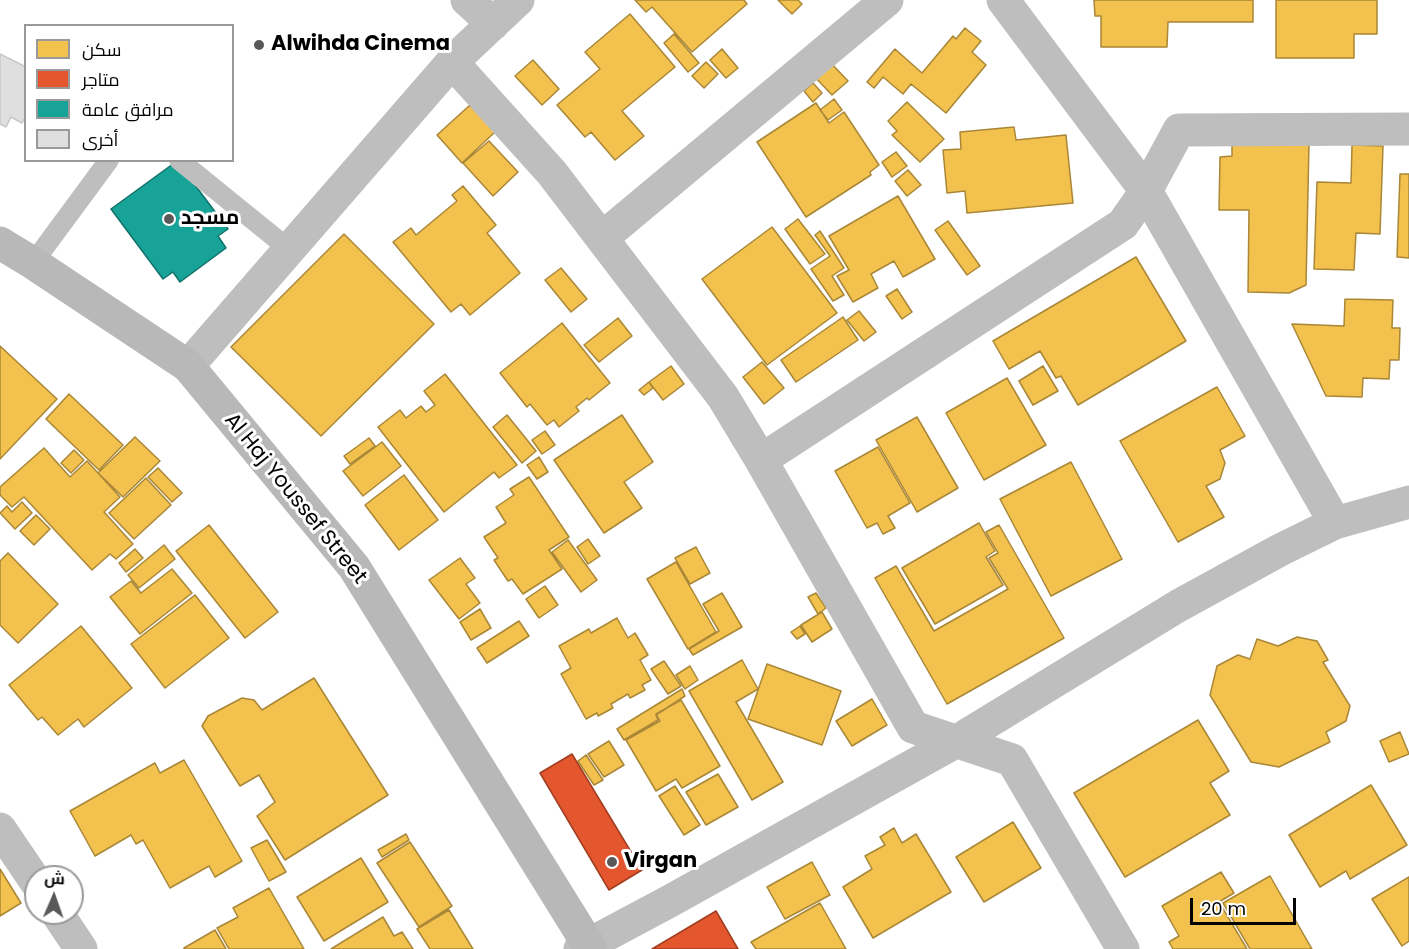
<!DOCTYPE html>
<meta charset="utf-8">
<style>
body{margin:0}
#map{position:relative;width:1409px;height:949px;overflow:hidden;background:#fff;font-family:Poppins,Cairo,sans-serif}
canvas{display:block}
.legend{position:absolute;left:24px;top:24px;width:210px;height:138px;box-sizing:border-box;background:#fff;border:2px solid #999;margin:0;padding:8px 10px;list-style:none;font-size:18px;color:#000}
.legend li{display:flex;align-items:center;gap:12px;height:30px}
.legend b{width:30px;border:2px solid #999}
.north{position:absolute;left:24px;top:865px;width:60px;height:60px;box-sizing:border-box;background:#fff;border:2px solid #999;border-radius:50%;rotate:2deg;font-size:16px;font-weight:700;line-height:24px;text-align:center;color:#000}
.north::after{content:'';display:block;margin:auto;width:21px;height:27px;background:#595959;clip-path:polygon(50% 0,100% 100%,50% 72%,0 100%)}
.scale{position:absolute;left:1190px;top:898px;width:106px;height:27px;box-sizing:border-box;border:3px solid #000;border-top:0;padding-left:8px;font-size:18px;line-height:21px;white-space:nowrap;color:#000;-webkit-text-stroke:4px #fff;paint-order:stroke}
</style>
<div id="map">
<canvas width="1409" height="949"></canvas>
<ul class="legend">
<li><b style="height:16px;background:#f2c14e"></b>سكن</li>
<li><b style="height:16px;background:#e4572e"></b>متاجر</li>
<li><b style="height:16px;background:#17a398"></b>مرافق عامة</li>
<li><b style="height:16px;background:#dfdfdf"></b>أخرى</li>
</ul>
<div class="north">ش</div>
<div class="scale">20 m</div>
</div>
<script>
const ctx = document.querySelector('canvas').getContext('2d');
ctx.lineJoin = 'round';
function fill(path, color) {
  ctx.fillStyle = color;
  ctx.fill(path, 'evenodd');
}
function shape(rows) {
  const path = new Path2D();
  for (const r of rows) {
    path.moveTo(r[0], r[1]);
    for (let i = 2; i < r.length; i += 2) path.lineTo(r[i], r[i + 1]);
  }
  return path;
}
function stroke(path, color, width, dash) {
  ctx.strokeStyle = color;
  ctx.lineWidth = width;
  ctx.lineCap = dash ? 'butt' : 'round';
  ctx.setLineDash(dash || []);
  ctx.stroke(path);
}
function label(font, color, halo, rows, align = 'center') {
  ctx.font = font + ' Poppins,Cairo,sans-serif';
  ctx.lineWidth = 6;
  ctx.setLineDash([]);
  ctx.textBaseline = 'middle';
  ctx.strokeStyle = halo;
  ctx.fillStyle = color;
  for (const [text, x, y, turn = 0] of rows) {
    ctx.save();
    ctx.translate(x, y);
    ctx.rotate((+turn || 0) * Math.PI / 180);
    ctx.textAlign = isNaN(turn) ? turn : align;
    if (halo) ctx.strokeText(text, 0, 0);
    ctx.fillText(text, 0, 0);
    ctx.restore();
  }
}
const homes = shape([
 [635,0,744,0,747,4,692,52,652,7,646,12,635,0],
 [778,0,798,0,802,4,792,14,778,0],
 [1094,0,1253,0,1253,22,1168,22,1167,47,1101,47,1101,16,1095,16,1094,0],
 [1276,0,1377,0,1377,34,1354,34,1354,58,1276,58,1276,0],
 [630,14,675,67,622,111,644,136,615,160,591,132,585,137,557,105,600,69,585,52,630,14],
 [965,28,981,41,972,52,986,65,946,113,911,84,903,94,883,77,874,88,867,82,895,49,922,73,953,36,956,39,965,28],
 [674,34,699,63,688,72,664,43,674,34],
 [722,49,738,68,726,78,710,60,722,49],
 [533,60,559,89,542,105,515,76,533,60],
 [828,60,848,81,832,95,812,74,828,60],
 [706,62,718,74,704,88,692,76,706,62],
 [813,83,822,93,813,102,804,91,813,83],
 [834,99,842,110,828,120,820,110,834,99],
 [907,102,944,139,920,162,892,135,897,131,888,121,907,102],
 [816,103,829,123,844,112,879,165,870,172,871,175,806,217,757,142,816,103],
 [470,105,495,132,462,163,437,135,470,105],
 [1014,127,1016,140,1066,135,1073,203,967,213,965,191,947,193,943,150,961,149,960,132,1014,127],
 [489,141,518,172,493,196,463,163,489,141],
 [1232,141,1309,143,1306,285,1289,293,1248,292,1249,210,1219,210,1220,157,1232,156,1232,141],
 [1352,145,1383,146,1380,234,1356,233,1354,270,1314,269,1317,182,1351,183,1352,145],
 [896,152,907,166,892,177,882,162,896,152],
 [908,170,921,185,907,196,895,181,908,170],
 [1400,174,1409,174,1409,258,1397,257,1400,174],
 [463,186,496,225,487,233,520,273,470,315,461,304,451,312,393,242,411,228,416,235,457,201,452,195,463,186],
 [898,196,935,259,903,277,894,261,871,274,878,288,853,302,837,276,849,270,829,236,898,196],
 [798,219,825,254,810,264,785,229,798,219],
 [948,221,980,266,967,275,935,230,948,221],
 [772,227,837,313,767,365,702,279,772,227],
 [820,231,844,268,832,276,844,295,833,301,811,269,830,256,815,235,820,231],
 [344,234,434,324,321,436,231,347,344,234],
 [1136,257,1186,341,1078,405,1061,376,1056,378,1040,351,1009,369,993,341,1136,257],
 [561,268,587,299,571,312,545,280,561,268],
 [897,289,912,312,902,319,886,296,897,289],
 [1345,299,1393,300,1392,328,1400,328,1399,360,1390,360,1389,379,1363,378,1362,397,1326,396,1292,324,1344,326,1345,299],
 [859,311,876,332,864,341,847,320,859,311],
 [843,317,858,340,796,382,781,360,843,317],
 [618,318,632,336,599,362,584,345,618,318],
 [562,323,610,383,589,400,587,398,576,407,579,411,559,427,554,420,547,425,530,404,527,407,500,373,562,323],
 [0,346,57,399,0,459,0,346],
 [762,362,784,388,764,404,743,377,762,362],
 [671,366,684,384,663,400,649,382,671,366],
 [1043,366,1058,391,1033,405,1019,381,1043,366],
 [445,374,517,465,499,478,494,472,444,512,378,427,400,410,406,418,421,406,426,412,435,405,424,391,445,374],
 [1007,378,1046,445,984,480,946,413,1007,378],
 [649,382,653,388,644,395,639,390,649,382],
 [1217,387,1245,436,1220,450,1225,463,1220,479,1206,486,1224,517,1178,542,1120,441,1217,387],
 [69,394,123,445,99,470,46,419,69,394],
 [507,415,536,451,522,463,493,427,507,415],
 [622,415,653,462,624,482,642,508,604,533,554,460,622,415],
 [917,417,958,488,917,512,876,440,917,417],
 [545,431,555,445,542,454,532,440,545,431],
 [135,437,160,461,123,497,98,473,135,437],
 [369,438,375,446,350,464,344,456,369,438],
 [382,442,401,466,363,496,343,471,382,442],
 [878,447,910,503,888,516,895,528,883,534,877,523,867,528,835,471,878,447],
 [44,448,70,477,87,461,120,497,104,512,133,544,116,559,110,554,92,570,24,497,12,507,0,495,0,487,44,448],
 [74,450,84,460,71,473,61,463,74,450],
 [539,457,548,472,537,479,527,465,539,457],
 [1071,462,1122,559,1051,596,1000,499,1071,462],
 [158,468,182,493,172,502,148,477,158,468],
 [404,475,438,520,399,550,365,505,404,475],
 [529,477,569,537,549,550,562,569,523,594,512,579,508,581,494,560,498,558,484,537,506,523,496,507,514,495,510,489,529,477],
 [146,478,171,505,134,539,109,513,146,478],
 [22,502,32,513,15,529,0,513,7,506,12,512,22,502],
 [36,515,50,529,34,545,20,531,36,515],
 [979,523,995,551,986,557,1003,585,935,624,902,568,979,523],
 [209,525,278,612,245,638,176,551,209,525],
 [999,525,1064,638,947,704,875,578,896,566,934,631,1008,589,989,558,998,553,986,532,999,525],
 [588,539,600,556,588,564,577,547,588,539],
 [568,540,597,580,581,592,552,552,568,540],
 [164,545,175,559,139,588,128,575,164,545],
 [696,547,710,573,690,584,675,558,696,547],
 [135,549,143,558,126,572,119,563,135,549],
 [8,553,58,604,18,643,0,625,0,561,8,553],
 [460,558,475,578,466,584,480,603,459,619,429,580,460,558],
 [676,562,716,632,688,649,647,579,676,562],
 [172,569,192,593,140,634,110,597,131,581,141,593,172,569],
 [545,586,558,605,539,618,526,599,545,586],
 [722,593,742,627,693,655,689,649,719,631,703,604,722,593],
 [816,593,826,608,818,614,808,597,816,593],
 [195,595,229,638,165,688,131,644,195,595],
 [480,609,491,628,471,640,460,622,480,609],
 [822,612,832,629,812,642,801,625,822,612],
 [617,618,628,638,635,633,648,655,640,660,651,680,642,685,645,690,630,698,628,694,611,704,613,708,598,716,597,713,586,719,561,674,571,668,559,646,589,629,591,633,617,618],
 [519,621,529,636,487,663,477,648,519,621],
 [81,626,132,688,84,727,78,719,58,735,42,717,38,720,9,685,81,626],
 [800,626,805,634,797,639,791,632,800,626],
 [1297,637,1317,641,1328,660,1323,662,1350,706,1346,721,1326,732,1330,742,1279,767,1251,762,1210,695,1217,666,1238,655,1250,659,1257,639,1278,646,1297,637],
 [742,660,758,689,736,702,783,782,752,800,689,691,742,660],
 [664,661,681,686,668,694,651,669,664,661],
 [767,664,841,691,822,745,748,719,767,664],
 [690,666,698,680,685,689,676,675,690,666],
 [314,678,388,795,285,860,257,816,275,802,259,775,240,786,202,726,208,716,242,698,254,700,262,710,314,678],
 [682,689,685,696,656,715,658,720,624,740,617,729,682,689],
 [872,699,887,725,852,746,836,721,872,699],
 [681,700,720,766,682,788,676,779,656,791,626,740,660,721,656,714,681,700],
 [1198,720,1229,771,1210,783,1230,815,1125,877,1074,793,1198,720],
 [1400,732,1409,754,1389,762,1380,741,1400,732],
 [609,741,624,765,604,777,588,754,609,741],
 [586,755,603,780,594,785,578,761,586,755],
 [184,760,242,861,215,877,209,866,170,888,143,840,136,844,131,835,95,856,70,811,155,763,160,773,184,760],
 [718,774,738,807,706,825,686,792,718,774],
 [1371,785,1407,845,1350,879,1346,871,1320,887,1289,835,1371,785],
 [675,786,700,825,684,835,659,796,675,786],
 [1013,822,1041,868,984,902,956,857,1013,822],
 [894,828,902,843,916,834,951,892,873,938,843,887,872,869,865,856,885,845,880,837,894,828],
 [406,834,409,840,382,857,378,850,406,834],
 [267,840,286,872,269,881,251,848,267,840],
 [410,842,452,906,419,927,377,863,410,842],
 [361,858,388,902,324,941,297,897,361,858],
 [812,862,830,895,785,919,767,887,812,862],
 [0,869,21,903,0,916,0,869],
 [1221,872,1234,893,1219,902,1247,949,1173,949,1169,942,1179,936,1162,906,1221,872],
 [1270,876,1312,949,1250,949,1223,903,1270,876],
 [1409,877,1409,941,1402,946,1372,899,1409,877],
 [269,888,304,949,229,949,217,928,238,917,233,908,269,888],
 [820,903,846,949,756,949,751,942,820,903],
 [449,910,473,949,430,949,417,929,449,910],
 [383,917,394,936,402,932,413,949,331,949,383,917],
 [215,930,226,949,184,949,184,948,215,930]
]);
fill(homes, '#f2c14e');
stroke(homes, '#a98737', 1.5);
const shops = shape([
 [572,754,642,870,609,890,540,773,572,754],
 [716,911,738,949,652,949,716,911]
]);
fill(shops, '#e4572e');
stroke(shops, '#a03d20', 1.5);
const public = shape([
 [177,161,228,229,218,236,226,248,180,282,173,272,163,279,111,209,177,161]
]);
fill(public, '#17a398');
stroke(public, '#10726a', 1.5);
const building = shape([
 [0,54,26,67,26,116,22,123,11,117,6,127,0,124,0,54]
]);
fill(building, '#dfdfdf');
stroke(building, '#c7c7c7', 1.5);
stroke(shape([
 [179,160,290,250],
 [33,263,109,160]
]), '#bebebe', 20);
stroke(shape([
 [467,0,493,24],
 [1003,0,1146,191,1335,523],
 [452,62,552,173,723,397,761,460,913,727,1012,760,1123,949],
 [602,238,887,0],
 [188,366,452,62,518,0],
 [761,460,1123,224,1146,191,1179,130,1409,129],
 [0,829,36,882],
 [57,913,81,949],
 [580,949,670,901,957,741,1178,606,1280,550,1335,523,1409,502]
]), '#bebebe', 33);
stroke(shape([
 [0,243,33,263,188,366,354,567,591,949]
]), '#b8b8b8', 33);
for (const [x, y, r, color] of [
 [259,45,6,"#595959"],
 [169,219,6,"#595959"],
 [612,862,6,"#595959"]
]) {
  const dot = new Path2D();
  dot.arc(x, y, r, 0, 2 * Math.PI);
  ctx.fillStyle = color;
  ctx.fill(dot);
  stroke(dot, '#fff', 2);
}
label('bold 21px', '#000', '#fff', [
 ["Alwihda Cinema",271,45],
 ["مسجد",181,219],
 ["Virgan",624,862]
], 'left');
label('21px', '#000', '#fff', [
 ["Al Haj Youssef Street",295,499,51]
]);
</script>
